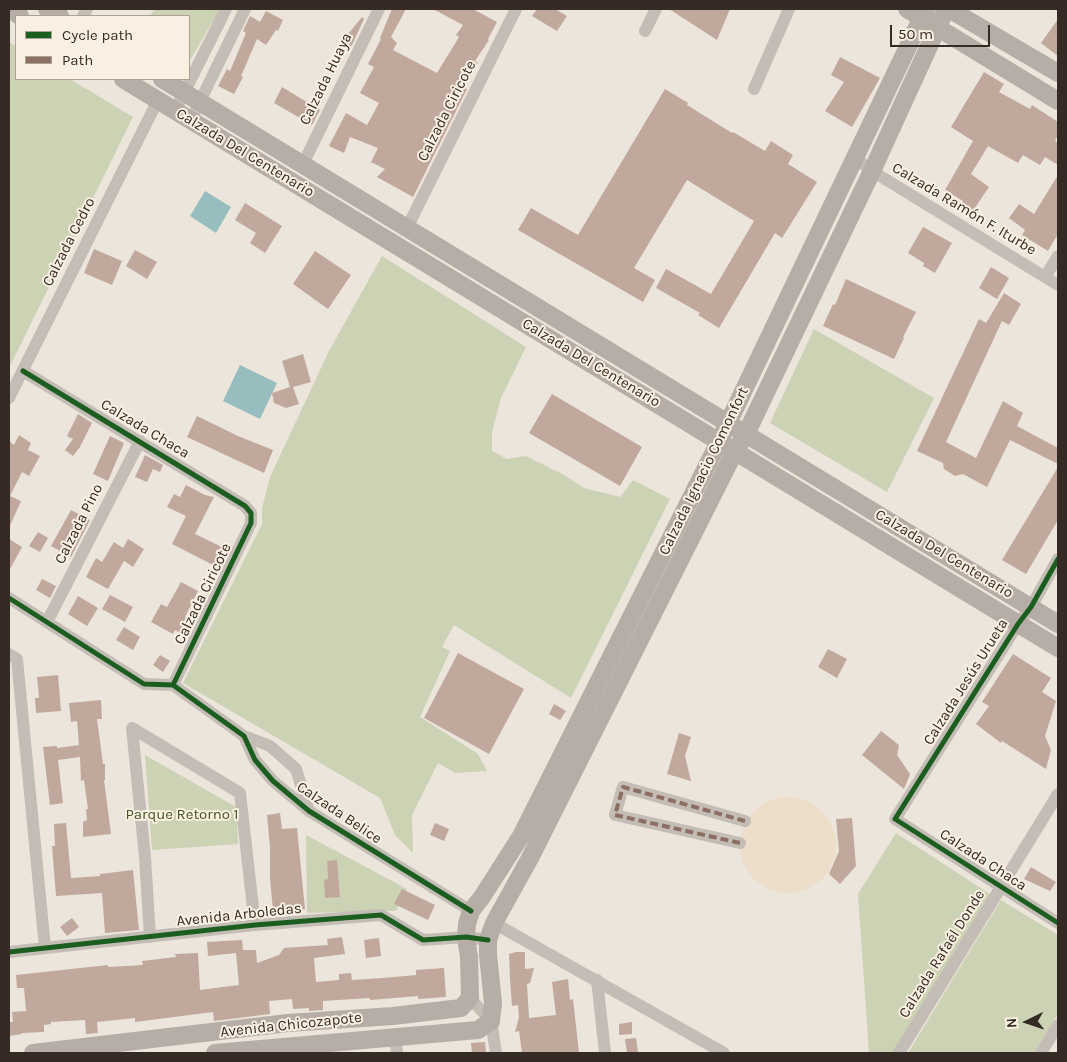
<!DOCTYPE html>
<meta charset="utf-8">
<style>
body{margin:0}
#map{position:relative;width:1067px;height:1062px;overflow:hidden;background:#ece5dc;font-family:Karla,sans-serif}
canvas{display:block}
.frame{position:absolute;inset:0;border:10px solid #352a24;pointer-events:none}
.legend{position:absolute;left:15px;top:15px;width:175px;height:65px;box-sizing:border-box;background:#faf0e1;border:1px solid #aba195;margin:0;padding:6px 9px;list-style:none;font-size:15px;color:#352a24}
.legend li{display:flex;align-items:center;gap:10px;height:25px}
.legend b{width:25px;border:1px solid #aba195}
.north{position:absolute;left:1002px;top:997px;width:50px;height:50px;-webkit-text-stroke:4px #faf0e1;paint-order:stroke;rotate:266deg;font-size:14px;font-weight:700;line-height:20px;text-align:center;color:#352a24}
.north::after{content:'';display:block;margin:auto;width:18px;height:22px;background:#352a24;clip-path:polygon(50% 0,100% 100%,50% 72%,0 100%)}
.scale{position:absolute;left:890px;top:25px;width:100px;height:22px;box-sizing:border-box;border:2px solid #352a24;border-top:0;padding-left:6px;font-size:15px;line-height:18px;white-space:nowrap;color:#352a24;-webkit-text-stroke:4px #faf0e1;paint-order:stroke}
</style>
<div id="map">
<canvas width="1067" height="1062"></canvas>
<div class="frame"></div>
<ul class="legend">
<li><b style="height:6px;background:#1b5e20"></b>Cycle path</li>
<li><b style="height:6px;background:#8d6e63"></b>Path</li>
</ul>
<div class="north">N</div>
<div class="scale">50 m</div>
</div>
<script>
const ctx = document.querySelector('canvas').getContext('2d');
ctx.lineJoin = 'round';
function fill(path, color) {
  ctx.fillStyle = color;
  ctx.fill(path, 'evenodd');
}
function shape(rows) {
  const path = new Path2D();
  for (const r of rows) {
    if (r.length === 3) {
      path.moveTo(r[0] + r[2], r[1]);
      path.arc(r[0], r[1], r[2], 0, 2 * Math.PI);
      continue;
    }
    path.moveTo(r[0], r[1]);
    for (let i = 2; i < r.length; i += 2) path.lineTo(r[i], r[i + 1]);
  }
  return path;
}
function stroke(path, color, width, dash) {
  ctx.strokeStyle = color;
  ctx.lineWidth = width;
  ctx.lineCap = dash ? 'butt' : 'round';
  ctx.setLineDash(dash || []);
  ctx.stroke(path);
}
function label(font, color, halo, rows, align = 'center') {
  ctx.font = font + ' Karla,sans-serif';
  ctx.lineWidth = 4;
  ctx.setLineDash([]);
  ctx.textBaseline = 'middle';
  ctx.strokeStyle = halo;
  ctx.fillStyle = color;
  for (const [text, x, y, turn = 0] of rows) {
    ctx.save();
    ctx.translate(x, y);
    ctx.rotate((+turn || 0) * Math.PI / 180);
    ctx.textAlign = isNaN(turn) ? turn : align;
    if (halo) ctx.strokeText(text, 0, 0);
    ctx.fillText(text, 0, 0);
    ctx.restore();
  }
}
fill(shape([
 [152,9,220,9,189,62,189,16,150,16,154,10],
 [9,42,16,46,16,79,70,79,133,117,9,368],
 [382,256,526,347,501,398,492,432,492,451,507,459,526,456,564,475,584,488,620,497,633,480,670,499,571,698,454,625,442,647,450,651,420,717,478,754,487,771,455,773,438,763,412,815,413,853,395,835,380,798,183,683,262,524,262,508,270,477,329,351],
 [814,329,934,398,887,492,770,423],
 [145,755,236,807,238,844,152,850],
 [896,833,990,894,893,1053,869,1053,858,894],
 [306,835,407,889,396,911,307,913],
 [1001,900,1058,935,1058,1014,1034,1053,908,1053]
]), '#ccd2b4');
fill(shape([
 [788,845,48]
]), '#ecdec9');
fill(shape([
 [205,191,231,207,216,233,190,216],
 [240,365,277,383,260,419,223,401]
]), '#97bdbf');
fill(shape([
 [392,9,406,9,391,37,397,43,393,50,437,73,459,37,456,35,463,25,433,9,473,9,497,22,488,39,489,40,475,61,478,63,464,87,467,89,413,197,377,177,385,169,371,162,378,148,350,137,344,153,329,146,346,113,367,125,379,103,360,93,374,67,368,64,381,39,380,38],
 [537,9,555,9,567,16,557,31,532,16],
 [669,9,730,9,717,40],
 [266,11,283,20,278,31,276,30,266,45,257,39,241,76,243,77,234,94,218,86,227,69,230,71,246,33,243,31,250,16,260,22],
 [362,17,364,19,351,47,340,44],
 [1058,19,1058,56,1041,43],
 [840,57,880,78,852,127,825,111,844,82,831,75],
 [984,72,1004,84,999,92,1030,109,1032,105,1058,122,1058,135,1055,141,1058,143,1058,165,1045,157,1040,165,1023,155,1018,163,988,146,971,174,989,187,972,212,961,204,963,201,945,190,973,141,951,127],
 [282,87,320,110,312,125,274,103],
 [665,89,688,103,687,105,732,133,733,132,765,151,771,141,793,155,788,164,817,182,782,238,775,233,719,328,698,315,700,313,656,288,666,269,711,294,754,221,687,180,634,268,655,280,643,302,518,230,531,208,578,235],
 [1058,175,1058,234,1048,251,1022,235,1025,230,1009,218,1019,204,1034,214],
 [245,203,282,226,265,253,250,243,256,233,235,220],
 [923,227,952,243,935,273,923,266,924,263,908,253],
 [94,249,122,261,112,285,84,273],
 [135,250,157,262,147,279,126,266],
 [315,251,351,275,328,309,293,284],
 [991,267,1009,278,997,299,979,288],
 [846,279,916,312,903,337,904,338,894,359,823,326,833,304,835,305],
 [1004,293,1021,304,1009,325,1002,321,946,442,976,458,1003,401,1023,413,1017,426,1058,448,1058,464,1010,440,987,487,963,474,955,476,944,469,943,463,917,451,979,319,986,323],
 [303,354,311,382,293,387,299,404,286,408,274,403,272,393,290,387,282,361],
 [552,394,642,447,620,486,529,433],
 [78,414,92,423,80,447,73,456,65,450,73,439,67,436],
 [197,416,238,436,273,450,264,473,187,437],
 [19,435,31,443,28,450,40,456,29,476,22,472,10,496,21,501,9,528,9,441,14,445],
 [110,436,124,443,108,481,93,474],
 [145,455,163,465,160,472,153,469,147,482,135,477],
 [1058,467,1058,520,1026,574,1002,560],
 [186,485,205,495,214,497,195,534,226,549,217,567,172,544,186,516,167,507,174,494,180,497],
 [71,510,90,520,71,557,51,546],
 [38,532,48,538,40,552,29,546],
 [9,539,22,547,9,571],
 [128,539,144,549,133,567,124,561,108,589,86,577,96,558,102,562,114,542,123,548],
 [42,579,56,586,50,598,36,590],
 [181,582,198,591,185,617,189,620,182,634,175,630,173,634,151,622,161,604,167,607],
 [110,595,133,607,125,622,102,609],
 [78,596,98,608,87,626,68,614],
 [124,627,140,637,133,650,116,640],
 [828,649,847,659,837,678,818,667],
 [458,653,524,689,489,754,424,718],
 [1013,654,1051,678,1042,692,1056,701,1045,736,1051,750,1046,769,1002,741,1001,743,976,724,989,706,982,702],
 [160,655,170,661,163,672,153,665],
 [58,675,61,711,36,713,35,698,39,698,37,677],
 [101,700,102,719,97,719,103,764,105,764,105,780,104,780,111,834,83,837,83,822,87,820,86,809,88,809,84,780,81,781,80,757,58,760,63,803,50,805,43,747,57,746,57,748,79,745,77,721,71,722,69,703],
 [554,704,566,711,560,720,549,714],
 [881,731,899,745,897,755,910,774,904,789,862,755],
 [679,733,691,737,685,756,691,781,667,774],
 [280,813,282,829,297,828,305,909,273,911,270,878,270,847,267,815],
 [852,818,856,866,840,884,829,874,839,851,836,819],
 [66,823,71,878,100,876,100,874,133,870,139,930,105,933,102,893,56,896,52,846,55,846,54,824],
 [435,823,449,829,444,841,430,835],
 [337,860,340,897,325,898,324,880,328,879,327,861],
 [1031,867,1056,882,1050,891,1024,879],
 [402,889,435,905,428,920,394,904],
 [72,918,79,927,67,936,60,927],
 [342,937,345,954,314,958,316,982,339,980,339,974,351,973,352,980,383,978,416,975,416,970,444,968,446,997,418,999,418,996,370,1000,370,998,323,1001,323,1010,309,1011,309,1008,293,1009,292,999,269,1001,270,1014,214,1021,213,1012,135,1022,135,1018,97,1022,98,1033,86,1034,85,1020,51,1022,51,1024,44,1025,44,1032,22,1033,22,1034,9,1036,9,1022,13,1022,12,1012,26,1011,24,988,17,988,16,975,108,965,108,967,143,965,142,961,176,957,175,954,198,953,200,990,239,985,236,953,208,956,207,942,242,940,243,950,256,950,257,963,279,955,284,948,328,945,327,939],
 [379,938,381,956,366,958,364,940],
 [516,952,525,952,525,969,534,968,530,983,527,984,529,1018,556,1015,552,982,568,979,570,1000,573,999,579,1053,522,1053,519,1031,515,1032,519,1017,518,1005,512,1006,510,979,509,954],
 [632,1022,632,1034,619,1035,619,1024],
 [636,1038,638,1053,627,1053,625,1039],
 [485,1042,486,1053,472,1053,471,1043]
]), '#c1a89c');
stroke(shape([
 [83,16,87,9],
 [645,31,656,9],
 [754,89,789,9],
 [175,111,226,9],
 [191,120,245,9],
 [855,158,872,171,1058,285],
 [303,164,379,9],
 [407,228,516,9],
 [1045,277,1058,256],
 [23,371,245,506,251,513,251,523,173,685],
 [9,398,158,100],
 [1058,559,1031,607,1018,624,895,819,1058,923],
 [9,598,144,684,173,685,244,736,255,760,273,781,309,811,471,911],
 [47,622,140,441],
 [9,654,17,659,45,948],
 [132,728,240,793,255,925],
 [132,728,145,857,150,937],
 [244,736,270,746,296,769,309,811],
 [740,843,615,815,623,787,745,821],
 [494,923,724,1053],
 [9,952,255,925,381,915,423,940,466,937,488,940],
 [597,980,605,1053],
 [470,998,491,1021,496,1053],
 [395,1038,397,1053],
 [899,1053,1058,794],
 [1041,1053,1058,1025]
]), '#c4bdb6', 12);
stroke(shape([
 [9,9,20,16],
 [47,9,60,16],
 [907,9,1058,101],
 [949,9,1058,73],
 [123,79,1058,648],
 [162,79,1058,624],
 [33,1053,288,1023,393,1016,461,1008,470,998,469,957,466,937,467,924,471,911,482,897,521,836,719,442,926,9],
 [215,1053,478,1030,491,1021,493,1003,488,955,488,940,494,923,530,858,735,451,746,434,872,171,946,9]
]), '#b5ada6', 18);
stroke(shape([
 [740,843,615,815,623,787,745,821]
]), '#8d6e63', 4, [8, 4]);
stroke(shape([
 [23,371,245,506,251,513,251,523,173,685],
 [1058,559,1031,607,1018,624,895,819,1058,923],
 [9,598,144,684,173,685,244,736,255,760,273,781,309,811,471,911],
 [9,952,255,925,381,915,423,940,466,937,488,940]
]), '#1b5e20', 5);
label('15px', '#352a24', '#faf0e1', [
 ["Calzada Huaya",326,79,-64],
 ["Calzada Ciricote",447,111,-63],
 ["Calzada Del Centenario",245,153,31],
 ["Calzada Ramón F. Iturbe",964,209,31],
 ["Calzada Cedro",69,242,-63],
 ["Calzada Del Centenario",591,363,31],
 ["Calzada Chaca",145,429,31],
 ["Calzada Ignacio Comonfort",704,471,-64],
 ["Calzada Pino",79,524,-63],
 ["Calzada Del Centenario",944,554,31],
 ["Calzada Ciricote",203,594,-64],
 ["Calzada Jesús Urueta",966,682,-58],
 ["Calzada Belice",339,813,34],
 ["Calzada Chaca",983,860,33],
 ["Avenida Arboledas",239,915,-6],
 ["Calzada Rafaél Donde",942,954,-58],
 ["Avenida Chicozapote",291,1025,-6]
]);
label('15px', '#415526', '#faf0e1', [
 ["Parque Retorno 1",182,815]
]);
</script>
